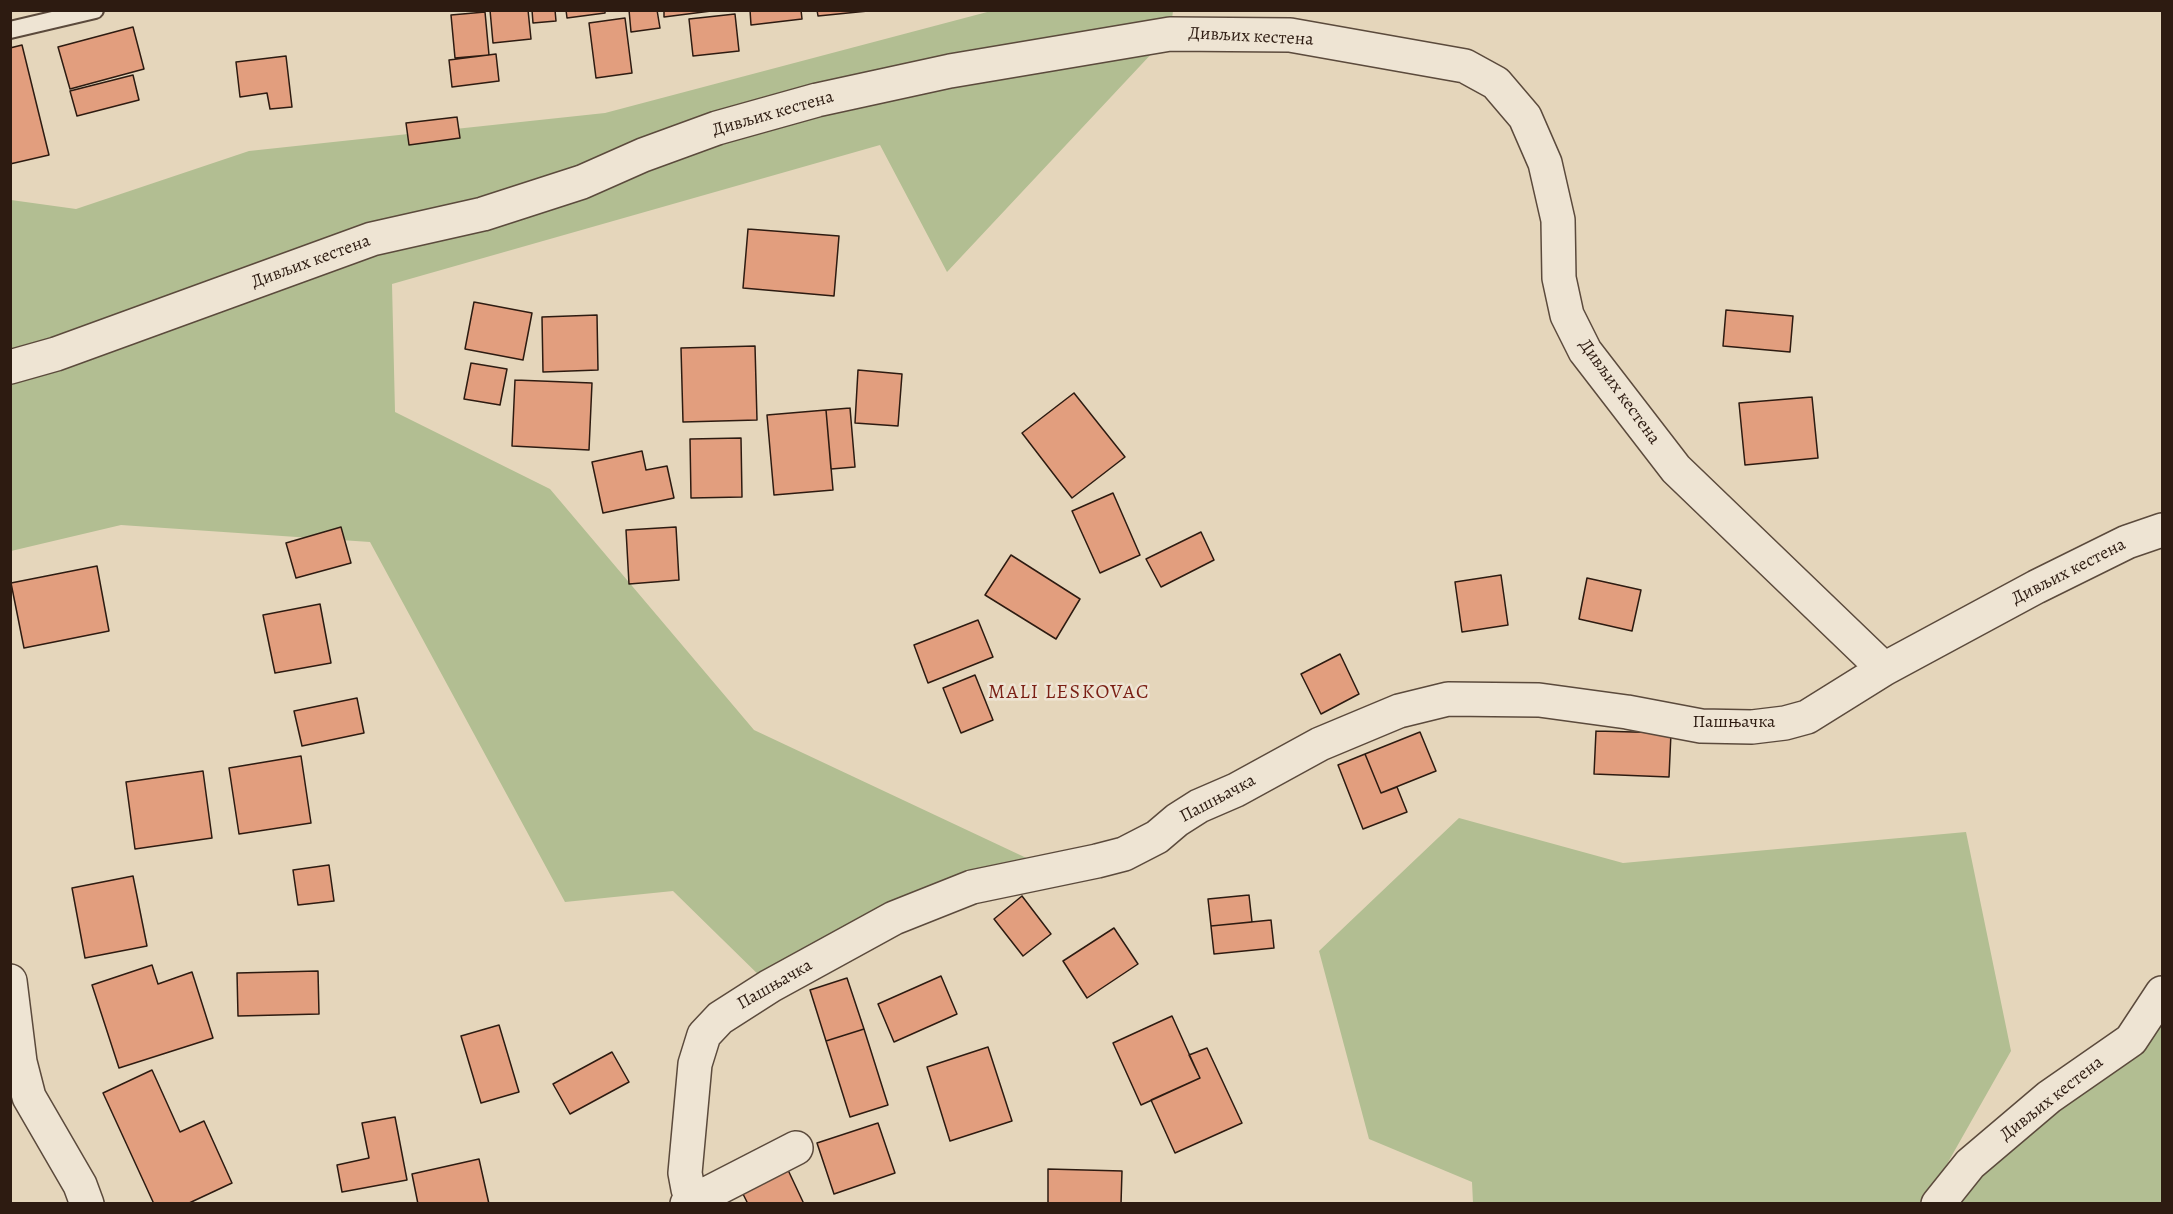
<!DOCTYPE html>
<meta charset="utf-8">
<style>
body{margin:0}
#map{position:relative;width:2173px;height:1214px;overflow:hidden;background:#e5d6bb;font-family:Alegreya,serif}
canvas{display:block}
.frame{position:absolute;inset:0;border:12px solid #2d1b11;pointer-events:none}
</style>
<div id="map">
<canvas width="2173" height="1214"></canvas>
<div class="frame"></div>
</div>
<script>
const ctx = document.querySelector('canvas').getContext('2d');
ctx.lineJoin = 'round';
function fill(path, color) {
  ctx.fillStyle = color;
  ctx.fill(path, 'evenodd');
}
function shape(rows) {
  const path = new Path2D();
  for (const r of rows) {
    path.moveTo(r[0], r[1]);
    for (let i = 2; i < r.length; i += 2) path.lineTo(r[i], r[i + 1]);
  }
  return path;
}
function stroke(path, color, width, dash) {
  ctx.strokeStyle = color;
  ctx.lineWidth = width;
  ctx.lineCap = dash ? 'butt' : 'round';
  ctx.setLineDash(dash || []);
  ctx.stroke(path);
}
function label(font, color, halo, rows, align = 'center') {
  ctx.font = font + ' Alegreya,serif';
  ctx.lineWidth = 5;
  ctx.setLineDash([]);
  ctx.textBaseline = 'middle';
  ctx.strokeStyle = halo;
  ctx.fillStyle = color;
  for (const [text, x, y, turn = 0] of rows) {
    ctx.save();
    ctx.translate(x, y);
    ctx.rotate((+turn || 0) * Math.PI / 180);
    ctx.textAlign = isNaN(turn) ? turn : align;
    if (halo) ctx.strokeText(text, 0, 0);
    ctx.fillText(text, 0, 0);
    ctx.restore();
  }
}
fill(shape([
 [991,11,1173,11,1170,34,947,272,880,145,392,284,395,412,550,489,754,730,1052,870,770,986,673,891,565,902,370,542,121,525,11,551,11,200,76,209,249,151,605,113],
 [1459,818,1623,863,1966,832,2011,1051,1925,1203,1473,1203,1472,1182,1369,1139,1319,951],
 [2162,1015,2162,1203,1961,1203,1953,1185]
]), '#b2be92');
const building = shape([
 [490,10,528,10,531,39,493,43,490,10],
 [532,10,555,10,556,21,533,23,532,10],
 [566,10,605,10,605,13,567,18,566,10],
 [629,10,657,10,660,28,631,32,629,10],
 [664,10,719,10,664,17,664,10],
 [750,10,801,10,802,19,751,25,750,10],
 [817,10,868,10,868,11,818,16,817,10],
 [485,12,489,55,455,58,451,15,485,12],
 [735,14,739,51,693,56,689,19,735,14],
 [625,18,632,73,596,78,589,23,625,18],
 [133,27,144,69,70,89,58,47,133,27],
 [22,45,49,155,10,164,10,48,22,45],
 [496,54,499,81,452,87,449,60,496,54],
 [286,56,292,107,270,109,267,93,240,97,236,62,286,56],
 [133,75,139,100,77,116,70,91,133,75],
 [457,117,460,138,409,145,406,123,457,117],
 [748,229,839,236,834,296,743,288,748,229],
 [474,302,532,313,523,360,465,349,474,302],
 [1726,310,1793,316,1790,352,1723,346,1726,310],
 [597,315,598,370,543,372,542,317,597,315],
 [755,346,757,420,683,422,681,348,755,346],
 [471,363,507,369,500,405,464,399,471,363],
 [858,370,902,374,898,426,855,423,858,370],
 [515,380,592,383,589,450,512,446,515,380],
 [1074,393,1125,457,1072,498,1022,433,1074,393],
 [1812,397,1818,458,1745,465,1739,403,1812,397],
 [850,408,855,467,831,469,826,410,850,408],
 [826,410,833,490,774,495,767,415,826,410],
 [741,438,742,497,691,498,690,439,741,438],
 [642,451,646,470,667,466,674,498,603,513,592,462,642,451],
 [1113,493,1140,555,1100,573,1072,511,1113,493],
 [341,527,351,563,296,578,286,543,341,527],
 [676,527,679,580,629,584,626,530,676,527],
 [1201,532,1214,560,1161,587,1146,559,1201,532],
 [1011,555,1080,599,1056,639,985,595,1011,555],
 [97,566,109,631,24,648,11,583,97,566],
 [1501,575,1508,625,1462,632,1455,582,1501,575],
 [1587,578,1641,590,1632,631,1579,619,1587,578],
 [320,604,331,663,275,673,263,615,320,604],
 [978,620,993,657,928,683,914,645,978,620],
 [1340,654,1359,694,1321,714,1301,674,1340,654],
 [975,675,993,720,961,733,943,688,975,675],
 [357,698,364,733,302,746,294,711,357,698],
 [1596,731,1671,733,1669,777,1594,774,1596,731],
 [1420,732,1436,771,1381,793,1365,754,1420,732],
 [1365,754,1381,793,1397,787,1407,812,1363,829,1338,765,1365,754],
 [301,756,311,823,239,834,229,768,301,756],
 [203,771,212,838,135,849,126,782,203,771],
 [329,865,334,901,298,905,293,870,329,865],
 [133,876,147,946,85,958,72,888,133,876],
 [1249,895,1252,922,1211,926,1208,899,1249,895],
 [1022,896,1051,934,1023,956,994,919,1022,896],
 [1271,920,1274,948,1214,954,1211,926,1271,920],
 [1114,928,1138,964,1087,998,1063,961,1114,928],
 [152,965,158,984,192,972,213,1038,119,1068,92,985,152,965],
 [318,971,319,1014,238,1016,237,973,318,971],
 [941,976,957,1014,894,1042,878,1004,941,976],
 [847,978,864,1029,826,1041,810,990,847,978],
 [1172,1016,1200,1078,1141,1105,1113,1043,1172,1016],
 [499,1025,519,1092,481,1103,461,1036,499,1025],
 [864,1029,888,1105,850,1117,826,1041,864,1029],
 [988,1047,1012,1121,950,1141,927,1067,988,1047],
 [1207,1048,1242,1123,1175,1153,1151,1100,1200,1078,1189,1055,1207,1048],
 [612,1052,629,1082,570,1114,553,1084,612,1052],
 [152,1070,180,1132,204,1121,232,1183,187,1204,154,1204,103,1093,152,1070],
 [395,1117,407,1180,342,1192,337,1165,369,1158,362,1123,395,1117],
 [878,1123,895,1173,834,1194,817,1143,878,1123],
 [479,1159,489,1204,418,1204,412,1174,479,1159],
 [1048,1169,1122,1171,1121,1204,1048,1204,1048,1169],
 [788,1170,804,1204,748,1204,742,1192,788,1170]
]);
fill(building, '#e29e7e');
stroke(building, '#2d1b11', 1.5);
const lane = shape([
 [10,30,95,10]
]);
const street = shape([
 [10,367,56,354,372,239,483,214,582,182,643,155,717,128,817,100,950,71,1170,34,1290,35,1465,66,1496,83,1525,117,1545,163,1558,220,1559,278,1567,315,1585,351,1676,469,1884,669],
 [10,981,20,1062,29,1097,80,1185,87,1204],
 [693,1200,688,1189,685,1173,695,1064,704,1035,720,1018,770,986,894,918,972,887,1097,861,1124,854,1157,837,1177,820,1199,806,1236,790,1320,744,1399,711,1448,699,1539,700,1627,712,1701,726,1752,727,1785,723,1807,717,1884,669,2036,587,2127,542,2162,530],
 [687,1204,796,1148],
 [1938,1204,1970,1164,2049,1097,2131,1040,2162,993]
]);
stroke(lane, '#5b4a3c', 20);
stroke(street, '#5b4a3c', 36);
stroke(lane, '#eee4d3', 16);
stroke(street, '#eee4d3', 33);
label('18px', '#2d1b11', '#eee4d3', [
 ["Дивљих кестена",1251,37,3],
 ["Дивљих кестена",773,114,-16],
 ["Дивљих кестена",311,262,-20],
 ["Дивљих кестена",1619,392,54],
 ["Дивљих кестена",2069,572,-27],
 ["Пашњачка",1734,723],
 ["Пашњачка",1218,799,-28],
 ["Пашњачка",775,985,-30],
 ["Дивљих кестена",2052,1099,-38]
]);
ctx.letterSpacing = '1.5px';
label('20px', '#7a1f14', '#eee4d3', [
 ["MALI LESKOVAC",1069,693]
]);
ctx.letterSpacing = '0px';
</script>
